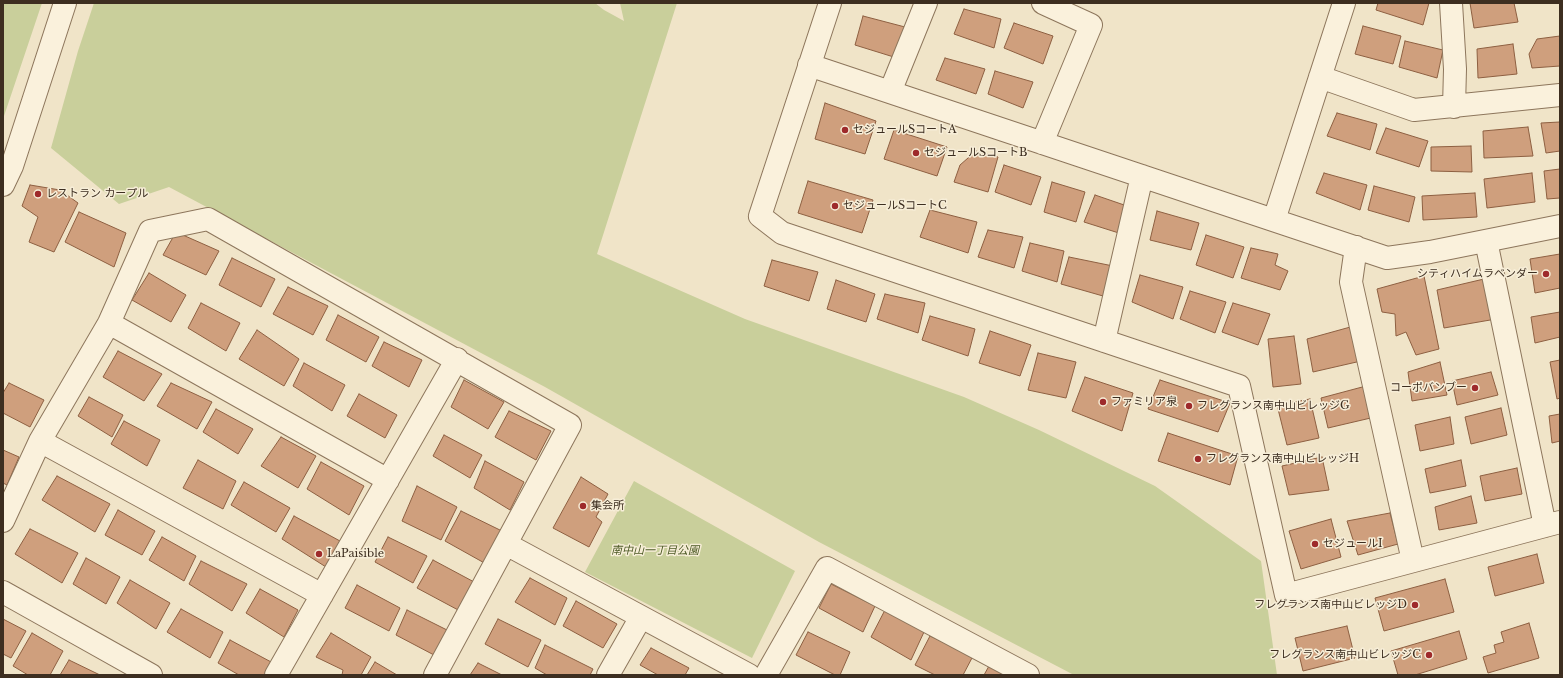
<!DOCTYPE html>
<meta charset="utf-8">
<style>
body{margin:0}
#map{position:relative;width:1563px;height:678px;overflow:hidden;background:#f0e4c8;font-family:"Libre Baskerville",serif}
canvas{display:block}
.frame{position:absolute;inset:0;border:4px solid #3d2e20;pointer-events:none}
</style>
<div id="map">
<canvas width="1563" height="678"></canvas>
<div class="frame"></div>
</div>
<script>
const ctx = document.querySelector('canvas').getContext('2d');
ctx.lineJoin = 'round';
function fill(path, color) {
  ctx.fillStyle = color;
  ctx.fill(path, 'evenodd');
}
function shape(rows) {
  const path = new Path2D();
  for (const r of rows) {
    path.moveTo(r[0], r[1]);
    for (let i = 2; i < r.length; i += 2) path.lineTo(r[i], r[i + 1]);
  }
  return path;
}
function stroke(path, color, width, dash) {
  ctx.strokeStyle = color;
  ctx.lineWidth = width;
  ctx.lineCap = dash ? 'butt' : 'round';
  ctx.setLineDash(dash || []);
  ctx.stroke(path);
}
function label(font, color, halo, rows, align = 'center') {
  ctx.font = font + ' "Libre Baskerville","Noto Sans JP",serif';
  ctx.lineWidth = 3;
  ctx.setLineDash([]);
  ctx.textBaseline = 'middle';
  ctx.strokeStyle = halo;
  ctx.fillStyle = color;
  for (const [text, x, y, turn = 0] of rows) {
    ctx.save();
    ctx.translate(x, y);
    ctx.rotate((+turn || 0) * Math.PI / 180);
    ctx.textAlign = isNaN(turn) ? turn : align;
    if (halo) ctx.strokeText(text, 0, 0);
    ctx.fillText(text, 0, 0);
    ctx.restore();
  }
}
fill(shape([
 [3,3,42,3,3,119],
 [94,3,595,3,604,10,624,21,620,3,677,3,597,254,745,319,964,397,1039,430,1155,486,1261,561,1277,675,1074,675,819,542,545,387,169,187,119,204,51,148,78,51],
 [634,481,795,571,752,658,585,572]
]), '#c9cf9b');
const building = shape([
 [1378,3,1429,3,1423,25,1376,10,1378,3],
 [1470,3,1514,3,1518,22,1474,28,1470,3],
 [964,9,1001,19,994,48,954,34,964,9],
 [863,16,905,27,897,58,855,45,863,16],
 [1014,23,1053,36,1043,64,1004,48,1014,23],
 [1363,26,1401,36,1393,64,1355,54,1363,26],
 [1560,36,1560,66,1532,68,1529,54,1537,39,1560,36],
 [1405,41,1443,50,1437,78,1399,67,1405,41],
 [1513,44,1517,74,1478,78,1477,49,1513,44],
 [945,58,985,69,976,94,936,80,945,58],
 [995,71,1033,82,1023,108,988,94,995,71],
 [825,103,876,121,865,154,815,139,825,103],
 [1337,113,1377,124,1370,150,1327,136,1337,113],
 [1560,122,1560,151,1546,153,1541,123,1560,122],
 [1528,127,1533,156,1484,158,1483,131,1528,127],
 [1386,128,1428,141,1419,167,1376,153,1386,128],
 [894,130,947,147,937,176,884,159,894,130],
 [1471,146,1472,172,1431,171,1431,147,1471,146],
 [976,151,998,157,988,192,954,182,960,165,976,151],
 [1004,165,1041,177,1031,205,995,192,1004,165],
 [1560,169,1560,198,1547,199,1544,171,1560,169],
 [1324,173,1367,185,1360,210,1316,193,1324,173],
 [1532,173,1535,202,1487,208,1484,179,1532,173],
 [808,181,873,200,862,233,798,213,808,181],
 [1052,182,1085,192,1076,222,1044,212,1052,182],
 [30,185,60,190,78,203,54,252,29,242,38,217,22,206,30,185],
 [1374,186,1415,197,1409,222,1368,210,1374,186],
 [1475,193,1477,217,1423,220,1422,196,1475,193],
 [1095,195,1130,207,1122,234,1084,222,1095,195],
 [930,210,977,222,968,253,920,237,930,210],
 [1157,211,1199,223,1191,250,1150,240,1157,211],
 [79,212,126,233,114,267,65,242,79,212],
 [988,230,1023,237,1014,268,978,257,988,230],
 [176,232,219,251,206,275,163,255,176,232],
 [1206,235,1244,247,1233,278,1196,265,1206,235],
 [1030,243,1064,251,1057,282,1022,271,1030,243],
 [1251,248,1278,254,1275,265,1288,271,1280,290,1241,278,1251,248],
 [1560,254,1560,288,1535,293,1530,259,1560,254],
 [1069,257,1113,266,1103,296,1061,284,1069,257],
 [232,258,275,279,261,307,219,285,232,258],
 [772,260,818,272,809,301,764,286,772,260],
 [149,273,186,295,171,322,132,300,149,273],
 [1140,275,1183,287,1173,319,1132,302,1140,275],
 [1424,276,1439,349,1416,355,1406,332,1396,336,1395,314,1382,312,1377,289,1424,276],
 [1484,279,1496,319,1444,328,1437,290,1484,279],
 [836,280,875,294,866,322,827,309,836,280],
 [288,287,328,306,313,335,273,314,288,287],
 [1190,291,1226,302,1215,333,1180,319,1190,291],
 [885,294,925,303,918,333,877,319,885,294],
 [201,303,240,323,226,351,188,328,201,303],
 [1233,303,1270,314,1258,345,1222,332,1233,303],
 [1560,312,1560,337,1535,343,1531,317,1560,312],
 [338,315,379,337,366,362,326,340,338,315],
 [930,316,975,329,968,356,922,340,930,316],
 [1354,326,1361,361,1313,372,1307,339,1354,326],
 [257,330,299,359,284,386,239,359,257,330],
 [990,331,1031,345,1020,376,979,363,990,331],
 [1294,336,1301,384,1273,387,1268,339,1294,336],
 [384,342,422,360,409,387,372,366,384,342],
 [118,351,162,374,144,401,103,377,118,351],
 [1038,353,1076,362,1066,398,1028,390,1038,353],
 [1560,360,1560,398,1557,399,1550,362,1560,360],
 [1440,362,1447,395,1412,401,1408,372,1440,362],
 [304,363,345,385,332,411,293,386,304,363],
 [1491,372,1498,395,1457,405,1452,381,1491,372],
 [1085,377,1133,393,1122,431,1072,411,1085,377],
 [464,380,504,402,488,429,451,407,464,380],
 [1160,380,1230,403,1218,432,1148,409,1160,380],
 [9,383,44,400,30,427,3,413,3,393,9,383],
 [171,383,212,402,197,429,157,406,171,383],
 [1366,386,1375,417,1328,428,1321,398,1366,386],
 [359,394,397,415,385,438,347,416,359,394],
 [89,397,123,415,112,437,78,416,89,397],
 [1310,399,1319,438,1287,445,1277,405,1310,399],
 [1501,408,1507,435,1471,444,1465,417,1501,408],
 [216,409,253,429,238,454,203,432,216,409],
 [509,411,551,431,536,460,495,437,509,411],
 [1560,414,1560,441,1552,443,1549,416,1560,414],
 [1450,417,1454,444,1420,451,1415,425,1450,417],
 [124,421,160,440,147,466,111,444,124,421],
 [1168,433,1238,456,1230,485,1158,461,1168,433],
 [444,435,482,455,470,478,433,456,444,435],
 [281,437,316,456,298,488,261,466,281,437],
 [3,450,19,457,7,485,3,483,3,450],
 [1322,457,1329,490,1289,495,1282,466,1322,457],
 [198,460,236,481,223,509,183,488,198,460],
 [1461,460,1466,486,1430,493,1425,469,1461,460],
 [485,461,524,482,510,510,474,488,485,461],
 [321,462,364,486,349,515,307,489,321,462],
 [1517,468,1522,494,1485,501,1480,476,1517,468],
 [57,476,110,504,95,532,42,500,57,476],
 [581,477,608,494,596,517,602,522,589,547,553,528,581,477],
 [244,482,290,508,276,532,231,505,244,482],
 [417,486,457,507,441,540,402,521,417,486],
 [1471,496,1477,523,1439,530,1435,507,1471,496],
 [118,510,155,531,142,555,105,535,118,510],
 [461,511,504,532,488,565,445,541,461,511],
 [1390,513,1398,544,1358,555,1347,521,1390,513],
 [294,516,340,541,326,567,282,539,294,516],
 [1331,519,1341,557,1301,569,1289,531,1331,519],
 [30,529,78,553,62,583,15,554,30,529],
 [162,537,196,556,184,581,149,560,162,537],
 [388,537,427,556,413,583,375,562,388,537],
 [1537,554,1544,583,1495,596,1488,567,1537,554],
 [86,558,120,577,106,604,73,584,86,558],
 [433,560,476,583,460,611,417,588,433,560],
 [201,561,247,584,232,611,189,584,201,561],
 [530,578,567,598,555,625,515,602,530,578],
 [1445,579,1454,612,1384,631,1375,598,1445,579],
 [130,580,170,603,156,629,117,603,130,580],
 [831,584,875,606,863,632,819,608,831,584],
 [357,585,400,608,389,631,345,608,357,585],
 [260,589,298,610,284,637,246,613,260,589],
 [576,601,617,624,603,648,563,626,576,601],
 [181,609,223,632,210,658,167,632,181,609],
 [407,610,447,630,434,655,396,635,407,610],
 [885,610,924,632,911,660,871,637,885,610],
 [3,619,26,631,11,658,3,654,3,619],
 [498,619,541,640,528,667,485,644,498,619],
 [1529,623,1539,658,1488,673,1483,657,1496,653,1494,645,1504,642,1501,632,1529,623],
 [1347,626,1355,658,1303,671,1295,638,1347,626],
 [1459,631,1467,659,1415,675,1398,675,1391,651,1459,631],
 [808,632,850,652,840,675,835,675,796,655,808,632],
 [32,633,63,651,50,675,28,675,13,666,32,633],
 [331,633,371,657,361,675,342,675,343,670,316,657,331,633],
 [930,636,973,656,963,675,935,675,915,665,930,636],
 [230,640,273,663,266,675,239,675,218,663,230,640],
 [545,645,593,669,590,675,547,675,535,668,545,645],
 [651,648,689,668,685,675,658,675,640,665,651,648],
 [69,660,100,675,60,675,69,660],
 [375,662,397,675,367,675,375,662],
 [478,663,502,675,470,675,478,663],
 [989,666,1010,675,984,675,989,666]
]);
fill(building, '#cf9f7d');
stroke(building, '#8d5f41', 1);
const minor = shape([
 [830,3,760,216,782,233,1239,386,1286,595,1560,522],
 [1451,3,1455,69,1454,107],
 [809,65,1387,258,1430,252,1560,226],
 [1320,77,1414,110,1560,95],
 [890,92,926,3],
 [1042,143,1091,25,1043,3],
 [3,185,12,166,65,3],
 [1274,220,1344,3],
 [1486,241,1545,526],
 [1356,247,1351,282,1413,561],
 [109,323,388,480],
 [1104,341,1142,176],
 [40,441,322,595],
 [3,521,40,441,109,323,150,231,208,219,570,425,435,675],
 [506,544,749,675],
 [3,592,151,675],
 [276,675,457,359],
 [608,675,641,617],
 [766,675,827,568,1028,675]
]);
stroke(minor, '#8d765c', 24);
stroke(minor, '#faf1dc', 22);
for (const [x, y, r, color] of [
 [845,130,4,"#9e2a2b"],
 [916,153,4,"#9e2a2b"],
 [38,194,4,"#9e2a2b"],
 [835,206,4,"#9e2a2b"],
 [1546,274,4,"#9e2a2b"],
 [1475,388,4,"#9e2a2b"],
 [1103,402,4,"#9e2a2b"],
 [1189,406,4,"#9e2a2b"],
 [1198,459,4,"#9e2a2b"],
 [583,506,4,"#9e2a2b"],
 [1315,544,4,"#9e2a2b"],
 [319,554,4,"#9e2a2b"],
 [1415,605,4,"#9e2a2b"],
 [1429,655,4,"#9e2a2b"]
]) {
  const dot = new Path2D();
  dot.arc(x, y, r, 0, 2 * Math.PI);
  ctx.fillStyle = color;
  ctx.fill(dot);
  stroke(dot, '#f7eed8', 1.5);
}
label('11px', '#3d2e20', '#f7eed8', [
 ["セジュールSコートA",853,130],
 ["セジュールSコートB",924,153],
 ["レストラン カープル",46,194],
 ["セジュールSコートC",843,206],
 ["シティハイムラベンダー",1538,274,"right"],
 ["コーポバンブー",1467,388,"right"],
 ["ファミリア泉",1111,402],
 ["フレグランス南中山ビレッジG",1197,406],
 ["フレグランス南中山ビレッジH",1206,459],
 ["集会所",591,506],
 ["セジュールI",1323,544],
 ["LaPaisible",327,554],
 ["フレグランス南中山ビレッジD",1407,605,"right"],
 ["フレグランス南中山ビレッジC",1421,655,"right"]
], 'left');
label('italic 11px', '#4d5a26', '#f7eed8', [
 ["南中山一丁目公園",655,551]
]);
</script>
